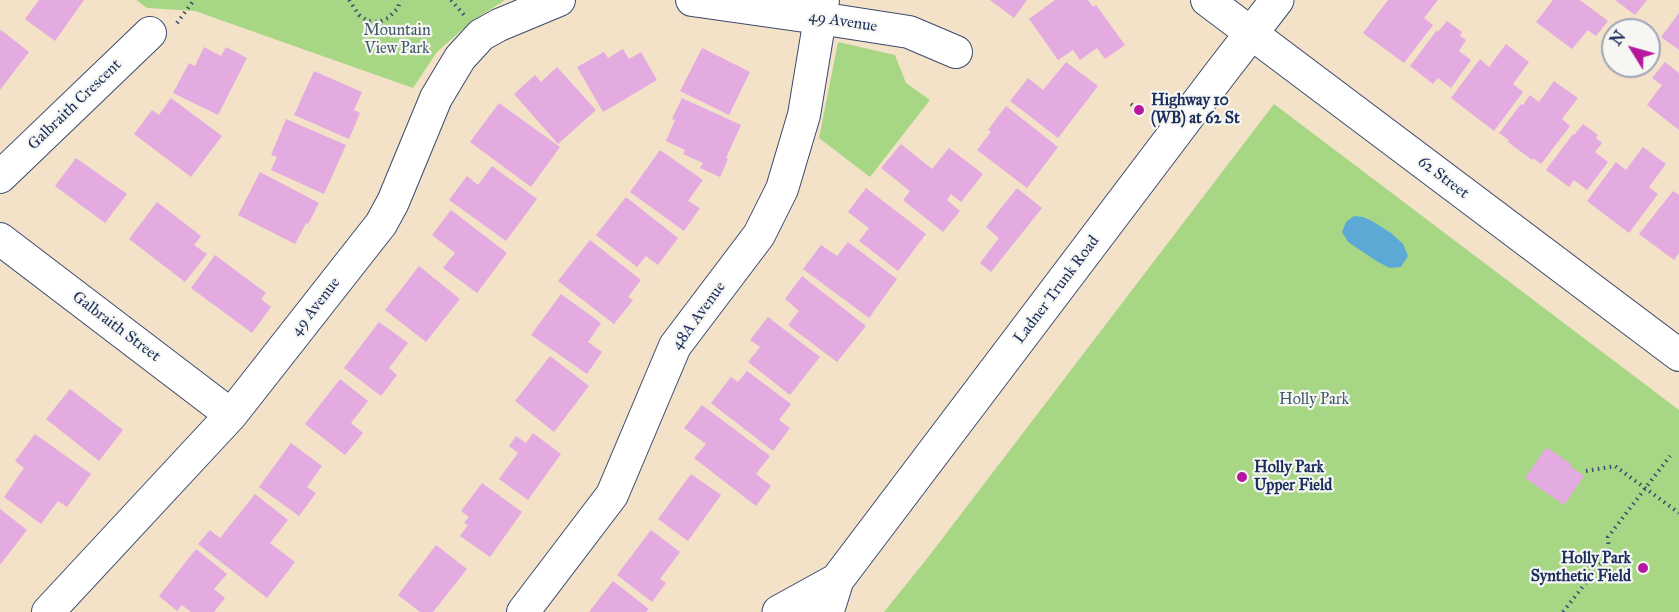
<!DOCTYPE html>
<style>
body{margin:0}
#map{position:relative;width:1679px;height:612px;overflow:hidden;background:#f3e1c8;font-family:"IM FELL Great Primer",serif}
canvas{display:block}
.north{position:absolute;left:1601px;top:18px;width:60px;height:60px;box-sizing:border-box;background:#f6f6f2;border:2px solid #9ea6b7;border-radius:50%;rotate:307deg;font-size:16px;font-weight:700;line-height:24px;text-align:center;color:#1b2f5e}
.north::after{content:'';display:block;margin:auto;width:21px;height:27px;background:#b5179e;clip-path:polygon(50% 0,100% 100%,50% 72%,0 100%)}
</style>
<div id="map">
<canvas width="1679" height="612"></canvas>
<div class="north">N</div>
</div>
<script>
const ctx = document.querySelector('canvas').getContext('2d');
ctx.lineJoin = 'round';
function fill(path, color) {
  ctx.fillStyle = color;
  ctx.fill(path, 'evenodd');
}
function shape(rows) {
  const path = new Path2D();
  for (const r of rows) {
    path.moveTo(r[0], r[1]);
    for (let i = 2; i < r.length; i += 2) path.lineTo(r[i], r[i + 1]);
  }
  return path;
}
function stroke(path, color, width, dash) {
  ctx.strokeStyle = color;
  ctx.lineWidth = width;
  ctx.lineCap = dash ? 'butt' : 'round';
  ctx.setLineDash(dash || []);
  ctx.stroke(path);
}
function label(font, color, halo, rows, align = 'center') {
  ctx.font = font + ' "IM FELL Great Primer",serif';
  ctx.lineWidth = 4.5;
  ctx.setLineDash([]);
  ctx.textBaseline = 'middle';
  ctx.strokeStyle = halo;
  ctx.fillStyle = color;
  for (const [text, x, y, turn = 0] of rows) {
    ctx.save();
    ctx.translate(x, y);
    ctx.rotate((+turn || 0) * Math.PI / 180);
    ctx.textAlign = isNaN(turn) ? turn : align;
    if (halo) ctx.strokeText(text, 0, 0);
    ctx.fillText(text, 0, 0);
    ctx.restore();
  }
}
fill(shape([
 [136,0,505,0,472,21,437,52,413,88,195,11,147,8],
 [838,42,895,55,906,83,930,100,870,177,819,138],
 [1274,104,1679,410,1679,612,884,612,929,556]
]), '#a7d784');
fill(shape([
 [1354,216,1363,217,1372,221,1391,233,1403,244,1408,256,1401,267,1390,268,1378,262,1348,242,1342,232,1346,222]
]), '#5ca9d5');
fill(shape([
 [39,0,84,0,55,41,25,19],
 [990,0,1027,0,1014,18],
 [1055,0,1088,0,1093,7,1096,5,1125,45,1105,59,1097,48,1080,60,1073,50,1058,60,1029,19],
 [1388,0,1438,0,1424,18,1433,25,1404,63,1363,33],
 [1553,0,1580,0,1608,21,1596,36,1588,30,1572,49,1536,22],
 [1615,0,1647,0,1635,15],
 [1679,13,1679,50,1661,37],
 [1447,21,1462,32,1460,36,1466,40,1459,51,1471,60,1451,88,1438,78,1433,84,1410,66,1437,30,1438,32],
 [1,30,29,52,0,90,0,32],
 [1506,44,1529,62,1513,84,1523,92,1494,131,1451,98,1480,59,1489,67],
 [204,47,221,56,226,47,247,58,218,115,173,93,189,63,195,66],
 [702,48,750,72,729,115,680,91],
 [623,49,629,59,641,52,657,80,603,112,577,67,604,52,608,58],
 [1066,62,1098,86,1058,138,1010,101,1028,78,1043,90],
 [1665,62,1679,73,1679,130,1647,105,1662,85,1652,78],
 [557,67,596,110,558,144,514,94,535,75,541,82],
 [314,71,362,92,354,110,360,113,349,139,294,115],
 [1554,81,1578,98,1562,119,1570,126,1541,164,1533,158,1532,160,1508,142,1509,140,1499,133,1521,104,1523,105,1530,95,1539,102],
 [171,98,222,136,191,177,134,134,152,110,159,115],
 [682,98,741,125,726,158,728,159,720,177,700,168,703,163,683,154,685,150,666,141,675,120,672,119],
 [499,103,560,147,531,187,470,142],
 [1006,106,1058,147,1027,188,977,150,991,132,988,130],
 [286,119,346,145,324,194,271,170,277,157,271,155],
 [1583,124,1598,135,1596,138,1602,143,1595,152,1608,162,1587,190,1574,180,1569,187,1546,170,1573,134,1574,135],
 [901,144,932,169,949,148,983,174,961,202,951,194,947,200,960,211,943,232,903,200,910,191,881,168],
 [1643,147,1666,164,1649,187,1658,194,1629,233,1587,201,1616,162,1626,170],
 [660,150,703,180,688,201,700,208,684,231,630,192],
 [76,158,127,194,105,223,55,186],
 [492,166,537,199,506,241,449,200,467,176,478,185],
 [260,172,319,203,308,224,306,223,295,244,238,215],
 [866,188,926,234,898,271,859,241,869,228,848,212],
 [1017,188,1042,208,991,272,980,263,999,238,986,227],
 [1673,191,1679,195,1679,253,1674,260,1639,234],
 [626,197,678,238,658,265,646,256,637,267,596,235],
 [157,202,201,236,194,245,207,254,185,282,129,239],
 [451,210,507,253,477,293,443,268,455,253,432,235],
 [590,240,641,280,628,297,633,300,614,324,558,281],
 [848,242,897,279,869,318,803,269,821,245,837,256],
 [215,255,266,293,261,299,271,307,252,333,191,288],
 [419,266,460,299,426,342,385,310],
 [802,276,866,326,837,362,788,325,799,311,785,299],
 [561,294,601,323,588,342,602,352,587,374,531,335],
 [768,317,820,357,790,395,748,362,760,347,750,340],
 [379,322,408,343,389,368,397,375,381,396,344,368],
 [550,356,589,386,554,432,515,401],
 [747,371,791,404,779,420,790,428,773,451,711,403,731,377,738,382],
 [340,379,368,401,351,423,363,433,345,455,305,424],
 [70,389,123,430,99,461,46,419],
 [702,405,770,456,756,474,771,486,756,506,694,458,706,444,684,428],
 [533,433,561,454,528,500,499,479,518,453,509,446,516,436,526,443],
 [35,434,91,474,67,507,58,501,41,524,4,497,24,468,15,461],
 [291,443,322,466,307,487,316,493,299,516,259,487],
 [1548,448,1572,465,1570,466,1584,476,1564,505,1525,478,1545,449,1546,450],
 [691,474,721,495,688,541,658,519],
 [482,483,522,512,490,557,460,536,468,525,464,523,469,517,461,511],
 [255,494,288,520,270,543,295,562,267,598,198,544,210,530,220,538],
 [0,509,27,530,0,565],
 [651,530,680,552,660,579,666,583,652,602,617,575],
 [436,545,467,569,433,612,420,612,398,595],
 [196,549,227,574,214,589,225,598,214,612,191,612,182,605,177,611,159,596],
 [613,581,649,609,646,612,589,612]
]), '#e3abe0');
const minor = shape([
 [692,0,819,18,909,32,956,52],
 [1207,0,1679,355],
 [0,177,150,33],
 [0,239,231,415],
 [48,612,231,415,381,224,393,202,436,98,460,58,481,35,499,25,559,0],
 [523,612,612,495,675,346,759,235,782,189,804,115,823,0]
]);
const major = shape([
 [779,612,837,580],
 [827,612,837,580,1219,75,1277,0]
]);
stroke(minor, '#3b4a6e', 34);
stroke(major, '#3b4a6e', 35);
stroke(shape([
 [349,0,359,15,368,21,379,22,388,18,398,8,400,0],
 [451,0,464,15],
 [177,23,194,0],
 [1131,104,1139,110],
 [1586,471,1615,466,1679,513],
 [1563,612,1609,553,1608,537,1670,456]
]), '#3b4a6e', 4, [1.5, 4.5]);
stroke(minor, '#fff', 32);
stroke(major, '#fff', 33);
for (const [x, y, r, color] of [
 [1139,110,6,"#b5179e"],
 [1242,477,6,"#b5179e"],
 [1643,568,6,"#b5179e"]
]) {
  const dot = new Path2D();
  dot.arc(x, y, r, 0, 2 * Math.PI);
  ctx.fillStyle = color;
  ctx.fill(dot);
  stroke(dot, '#f6f6f2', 2);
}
label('16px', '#1b2f5e', '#f6f6f2', [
 ["49 Avenue",843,22,9],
 ["Galbraith Crescent",75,105,-44],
 ["62 Street",1443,178,37],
 ["Ladner Trunk Road",1057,290,-53],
 ["49 Avenue",316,307,-52],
 ["48A Avenue",699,316,-54],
 ["Galbraith Street",116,327,37]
]);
label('16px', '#3e5968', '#f6f6f2', [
 ["Mountain",397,31],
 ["View Park",397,49],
 ["Holly Park",1314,400]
]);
label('bold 16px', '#1b2f5e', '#f6f6f2', [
 ["Highway 10",1151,101],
 ["(WB) at 62 St",1151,119],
 ["Holly Park",1254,468],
 ["Upper Field",1254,486],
 ["Holly Park",1631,559,"right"],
 ["Synthetic Field",1631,577,"right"]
], 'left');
</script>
